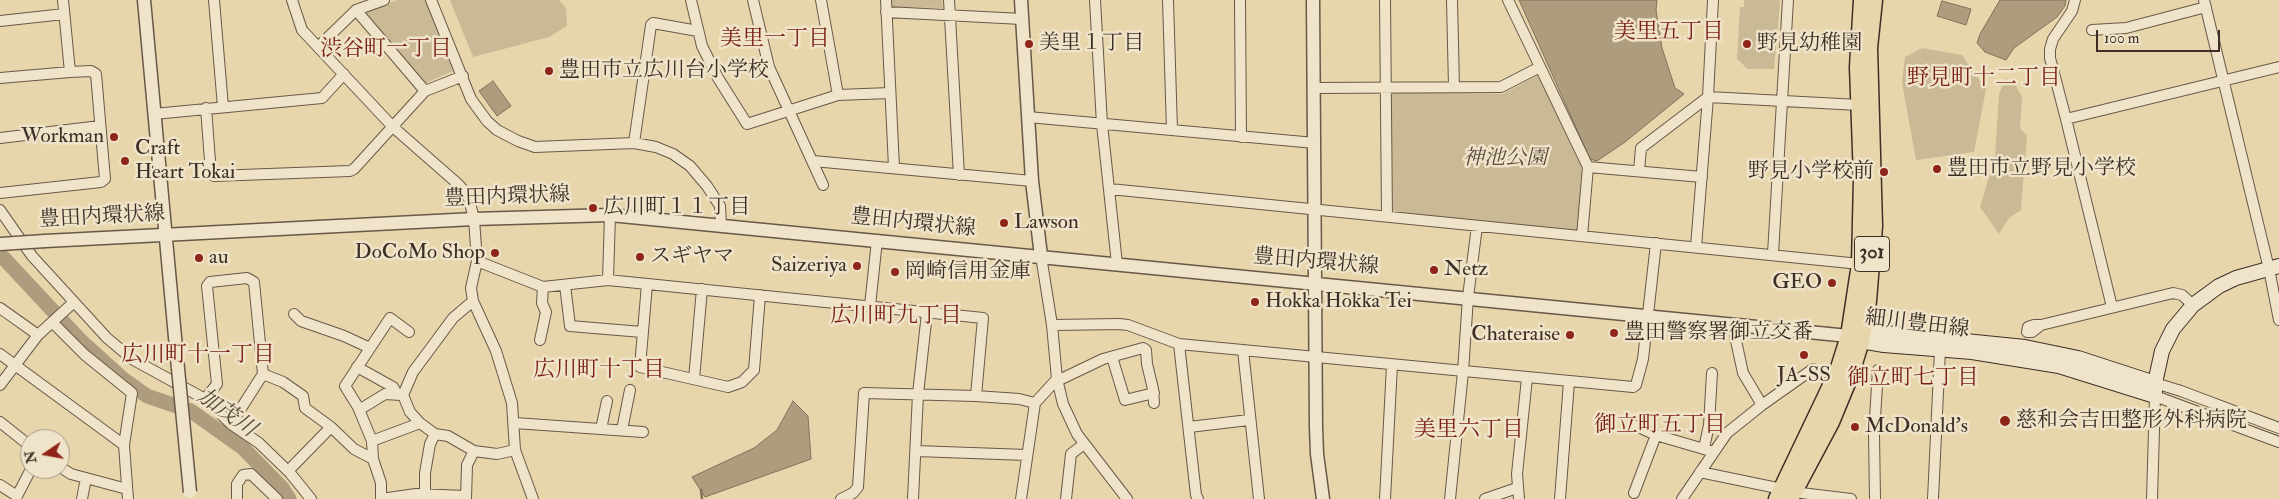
<!DOCTYPE html>
<meta charset="utf-8">
<style>
body{margin:0}
#map{position:relative;width:2279px;height:499px;overflow:hidden;background:#e7d6ac;font-family:"IM FELL Double Pica",serif}
canvas{display:block}
.north{position:absolute;left:20px;top:429px;width:50px;height:50px;box-sizing:border-box;background:#efe4c9;border:1px solid #a89b88;border-radius:50%;rotate:258deg;font-size:14px;font-weight:700;line-height:20px;text-align:center;color:#3d2e26}
.north::after{content:'';display:block;margin:auto;width:18px;height:22px;background:#8f2418;clip-path:polygon(50% 0,100% 100%,50% 72%,0 100%)}
.scale{position:absolute;left:2096px;top:30px;width:124px;height:22px;box-sizing:border-box;border:2px solid #3d2e26;border-top:0;padding-left:6px;font-size:15px;line-height:18px;white-space:nowrap;color:#3d2e26;-webkit-text-stroke:4px #efe4c9;paint-order:stroke}
</style>
<div id="map">
<canvas width="2279" height="499"></canvas>
<div class="north">N</div>
<div class="scale">100 m</div>
</div>
<script>
const ctx = document.querySelector('canvas').getContext('2d');
ctx.lineJoin = 'round';
function fill(path, color) {
  ctx.fillStyle = color;
  ctx.fill(path, 'evenodd');
}
function shape(rows) {
  const path = new Path2D();
  for (const r of rows) {
    path.moveTo(r[0], r[1]);
    for (let i = 2; i < r.length; i += 2) path.lineTo(r[i], r[i + 1]);
  }
  return path;
}
function stroke(path, color, width, dash) {
  ctx.strokeStyle = color;
  ctx.lineWidth = width;
  ctx.lineCap = dash ? 'butt' : 'round';
  ctx.setLineDash(dash || []);
  ctx.stroke(path);
}
function label(font, color, halo, rows, align = 'center') {
  ctx.font = font + ' "IM FELL Double Pica","Noto Serif JP",serif';
  ctx.lineWidth = 5;
  ctx.setLineDash([]);
  ctx.textBaseline = 'middle';
  ctx.strokeStyle = halo;
  ctx.fillStyle = color;
  for (const [text, x, y, turn = 0] of rows) {
    ctx.save();
    ctx.translate(x, y);
    ctx.rotate((+turn || 0) * Math.PI / 180);
    ctx.textAlign = isNaN(turn) ? turn : align;
    if (halo) ctx.strokeText(text, 0, 0);
    ctx.fillText(text, 0, 0);
    ctx.restore();
  }
}
fill(shape([
 [397,0,425,0,453,71,423,84,365,16,368,10],
 [450,0,559,0,566,8,567,26,549,37,473,57],
 [891,0,942,0,943,8,892,7],
 [1744,0,1779,0,1780,2,1774,69,1748,69,1737,59,1740,7,1744,7],
 [1922,48,1962,55,1986,89,1974,152,1916,160,1902,83,1905,57],
 [1538,75,1568,133,1584,167,1577,231,1393,213,1391,94,1393,92,1503,94],
 [2006,78,2016,86,2022,97,2020,128,2027,136,2021,210,2009,218,1999,234,1980,207,1995,157,1999,94]
]), '#cab995');
const water = shape([
 [1519,0,1657,0,1656,10,1662,48,1675,88,1684,94,1625,142,1597,161,1590,159,1519,0],
 [2000,0,2066,0,2065,6,2057,17,2014,48,2006,60,1985,52,1977,43,1980,34,2000,0],
 [1942,1,1971,9,1966,25,1937,16,1942,1],
 [493,81,511,106,497,116,479,91,493,81],
 [793,401,808,416,811,459,705,497,692,477,754,448,777,430,793,401]
]);
fill(water, '#ad9d7e');
stroke(water, '#80715b', 1);
stroke(shape([
 [701,490,702,499]
]), '#80715b', 2.5);
stroke(shape([
 [0,254,81,341,123,379,147,396,191,411,243,448,282,488,289,499]
]), '#ad9d7e', 15);
const minor = shape([
 [63,0,70,72],
 [214,0,223,107],
 [292,0,302,30,393,127,458,184,468,195,474,219,477,261,471,288,473,301,496,351,512,403,515,450,533,499],
 [431,0,471,99,487,121,497,130,518,141,535,147,634,143,656,147,673,154,690,166,707,186,720,206,721,225],
 [691,0,702,46,718,78,747,124,838,95,890,93],
 [753,0,769,67,823,185],
 [821,0,838,95],
 [886,0,894,167],
 [949,0,959,175],
 [1095,0,1102,124,1117,264],
 [1168,0,1172,130],
 [1240,0,1241,137],
 [1385,0,1387,217],
 [1452,0,1454,87],
 [1508,0,1588,167,1582,236],
 [2204,0,2269,269,2279,320],
 [356,10,425,91],
 [886,12,1022,19],
 [0,21,64,14],
 [2092,30,2126,28,2206,7],
 [318,47,356,10,384,0],
 [0,78,70,72,91,71,96,74,105,179,101,182,0,193],
 [1314,88,1501,87,1540,67],
 [206,108,211,174,214,176,350,171,354,169,425,91,463,76],
 [154,114,322,98,344,74],
 [1028,117,1315,143],
 [2066,119,2050,58,2050,49,2053,39,2072,11,2075,0],
 [0,138,100,126],
 [634,143,651,25,653,23,698,31],
 [813,161,1032,181],
 [1588,167,1702,177],
 [1639,171,1641,148,1708,97,1859,105],
 [1110,189,1860,264],
 [0,210,32,256,107,338,132,359,205,399,231,424,259,443,290,473,311,499],
 [1696,247,1708,97,1713,0],
 [1773,254,1788,0],
 [1041,256,1052,325,1057,379,1063,404,1077,434,1127,499],
 [477,261,543,287,608,280,983,318,976,396],
 [608,280,610,215],
 [647,284,640,367,728,387,742,382,754,370,760,295],
 [565,285,570,326,642,332],
 [473,301,453,318,413,372,403,395,410,412,420,423,435,434,448,436,474,451,497,454,515,450],
 [870,306,877,240],
 [2112,307,2066,119,2279,67],
 [0,308,38,335],
 [294,314,301,321,344,336,370,348],
 [52,322,85,355,132,393,124,445,128,499],
 [1052,325,1119,324,1128,325,1179,344,1633,387,1636,385,1643,359,1656,243],
 [2034,325,2041,325,2032,332,2027,332,2028,327,2034,325],
 [2041,325,2173,293,2182,295,2193,305],
 [540,340,546,312,542,303,543,287],
 [1179,344,1196,495,1198,499],
 [1243,350,1259,499],
 [0,354,124,445],
 [1112,357,1125,400,1154,393],
 [357,367,393,387,397,394],
 [263,374,283,382,303,396,305,408,331,427,354,449,373,459,381,483,381,499],
 [694,379,702,289],
 [1057,381,1103,359,1143,348,1146,350,1147,364,1153,389,1154,403],
 [2155,383,2181,391,2279,428],
 [0,385,38,335,74,302],
 [205,399,217,384,207,286,210,282,247,278,254,282,263,374,231,424],
 [1762,405,1813,369],
 [359,410,385,394,401,395],
 [0,422,30,446],
 [515,423,643,432],
 [1634,425,1656,435,1714,452],
 [1189,427,1249,420],
 [601,429,607,401],
 [622,430,630,390],
 [372,441,420,423],
 [1704,448,1709,425,1712,373],
 [916,451,1027,455],
 [373,459,372,441,358,407,345,386,390,318,409,332],
 [60,467,71,474,127,489],
 [288,471,331,427],
 [1700,472,1782,489],
 [0,485,17,496,31,469],
 [1793,492,1851,499],
 [1634,493,1656,435],
 [425,494,425,473,430,444,435,434],
 [82,499,86,478],
 [237,499,237,484,243,475,251,474,277,499],
 [381,499,416,494,466,496],
 [466,499,467,465,474,451],
 [841,499,853,493,858,487,864,393,976,396,1019,399,1035,403],
 [913,499,918,394,927,313],
 [1021,499,1035,403,1057,379],
 [1066,499,1071,454,1084,444],
 [1385,499,1392,365],
 [1450,499,1463,372,1468,297,1477,226],
 [1485,499,1517,488],
 [1519,499,1517,474,1527,378],
 [1560,499,1569,382],
 [1682,499,1727,433,1762,405,1743,373,1735,336,1736,325],
 [1875,499,1874,434,1878,370],
 [1933,499,1940,350],
 [2152,499,2155,396,2279,442]
]);
const tertiary = shape([
 [144,0,176,348],
 [1021,0,1032,181,1041,256],
 [1313,0,1316,427,1317,454,1323,499],
 [45,241,474,219,610,215,1849,336]
]);
const secondary = shape([
 [1855,335,1885,333,2025,347,2078,358,2155,383],
 [1852,337,1861,341,1884,345,1972,352,2059,366,2155,396,2155,383,2162,351,2173,329,2193,305,2219,286,2236,278,2279,266]
]);
const trunk = shape([
 [1777,499,1838,371,1849,336,1860,264,1862,179,1858,67,1862,0],
 [1790,499,1831,422,1850,376,1861,341,1868,301,1874,226,1869,48,1874,0]
]);
stroke(minor, '#685848', 12);
stroke(tertiary, '#685848', 15);
stroke(secondary, '#3d2e26', 16);
stroke(trunk, '#3d2e26', 19);
stroke(minor, '#efe4c9', 10);
stroke(tertiary, '#efe4c9', 12);
stroke(secondary, '#efe4c9', 14);
stroke(trunk, '#e7d6ac', 16);
const tertiaryBridge = shape([
 [0,244,45,241],
 [176,348,190,492]
]);
stroke(tertiaryBridge, '#685848', 15, []);
stroke(tertiaryBridge, '#efe4c9', 12);
for (const [x, y, r, color] of [
 [1029,44,5,"#8f2418"],
 [1747,44,5,"#8f2418"],
 [549,71,5,"#8f2418"],
 [114,137,5,"#8f2418"],
 [125,161,5,"#8f2418"],
 [1937,169,5,"#8f2418"],
 [1884,172,5,"#8f2418"],
 [593,208,5,"#8f2418"],
 [1004,223,5,"#8f2418"],
 [495,253,5,"#8f2418"],
 [640,257,5,"#8f2418"],
 [199,258,5,"#8f2418"],
 [857,266,5,"#8f2418"],
 [1434,270,5,"#8f2418"],
 [895,272,5,"#8f2418"],
 [1832,283,5,"#8f2418"],
 [1255,302,5,"#8f2418"],
 [1614,333,5,"#8f2418"],
 [1570,335,5,"#8f2418"],
 [1804,355,5,"#8f2418"],
 [2005,421,6,"#8f2418"],
 [1855,427,5,"#8f2418"]
]) {
  const dot = new Path2D();
  dot.arc(x, y, r, 0, 2 * Math.PI);
  ctx.fillStyle = color;
  ctx.fill(dot);
  stroke(dot, '#efe4c9', 2);
}
for (const [x, y, w] of [
 [1872,254,35]
]) {
  const box = new Path2D();
  box.roundRect(x - w / 2, y - 17.5, w, 35, 4);
  ctx.fillStyle = '#efe4c9';
  ctx.fill(box);
  stroke(box, '#3d2e26', 1);
}
label('bold 20px', '#3d2e26', null, [
 ["301",1872,254]
]);
label('21px', '#3d2e26', '#efe4c9', [
 ["美里１丁目",1039,44],
 ["野見幼稚園",1757,44],
 ["豊田市立広川台小学校",559,71],
 ["Workman",104,137,"right"],
 ["Craft",135,149],
 ["Heart Tokai",135,173],
 ["豊田市立野見小学校",1947,169],
 ["野見小学校前",1874,172,"right"],
 ["広川町１１丁目",603,208],
 ["Lawson",1014,223],
 ["DoCoMo Shop",485,253,"right"],
 ["スギヤマ",650,257],
 ["au",209,258],
 ["Saizeriya",847,266,"right"],
 ["Netz",1444,270],
 ["岡崎信用金庫",905,272],
 ["GEO",1822,283,"right"],
 ["Hokka Hokka Tei",1265,302],
 ["豊田警察署御立交番",1624,333],
 ["Chateraise",1560,335,"right"],
 ["JA-SS",1804,376,"center"],
 ["慈和会吉田整形外科病院",2016,421],
 ["McDonald's",1865,427]
], 'left');
label('italic 21px', '#594a3c', '#efe4c9', [
 ["神池公園",1505,159]
]);
label('21px', '#3d2e26', '#efe4c9', [
 ["豊田内環状線",507,198,-2],
 ["豊田内環状線",102,218,-3],
 ["豊田内環状線",913,224,6],
 ["豊田内環状線",1316,263,5],
 ["細川豊田線",1917,325,7]
]);
label('22px', '#7a1f14', '#efe4c9', [
 ["美里五丁目",1669,33],
 ["美里一丁目",775,40],
 ["渋谷町一丁目",386,50],
 ["野見町十二丁目",1984,79],
 ["広川町九丁目",896,317],
 ["広川町十一丁目",198,356],
 ["広川町十丁目",599,371],
 ["御立町七丁目",1913,379],
 ["御立町五丁目",1660,426],
 ["美里六丁目",1469,431]
]);
label('italic 22px', '#594a3c', '#efe4c9', [
 ["加茂川",226,414,35]
]);
</script>
